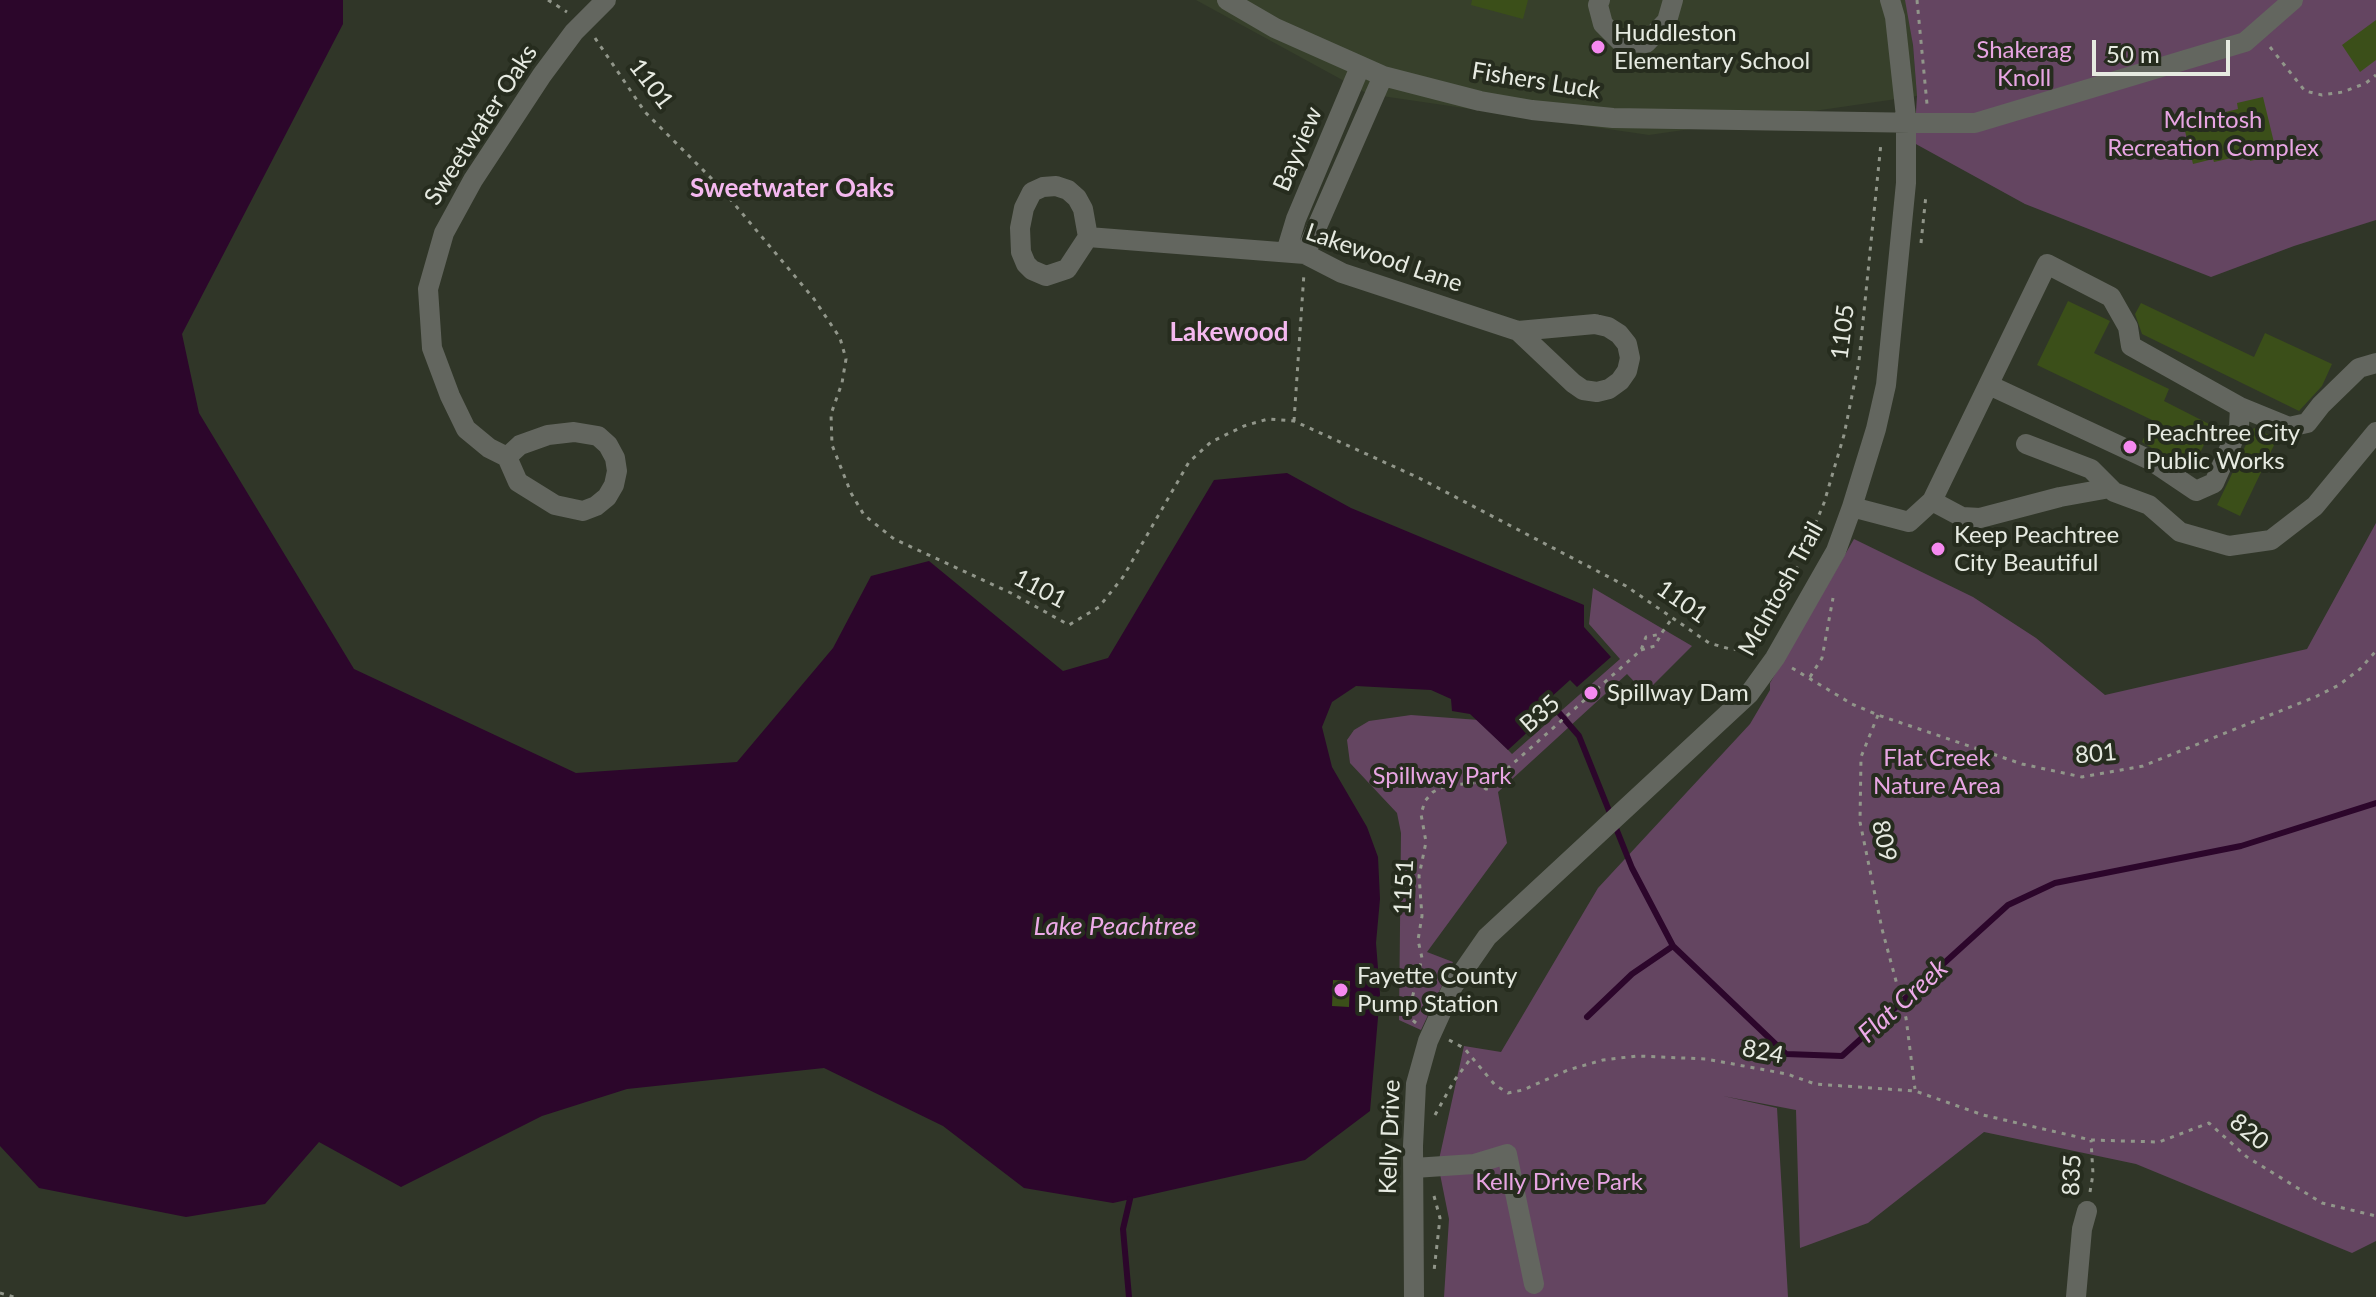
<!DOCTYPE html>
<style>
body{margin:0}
#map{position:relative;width:2376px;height:1297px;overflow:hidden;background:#303628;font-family:Lato,sans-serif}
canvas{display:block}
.scale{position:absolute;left:2092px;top:40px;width:138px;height:36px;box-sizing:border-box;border:4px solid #e6eae1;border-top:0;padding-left:10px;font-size:24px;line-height:28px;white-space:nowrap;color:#e6eae1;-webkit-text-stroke:6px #262c1e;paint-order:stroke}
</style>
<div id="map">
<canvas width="2376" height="1297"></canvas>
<div class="scale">50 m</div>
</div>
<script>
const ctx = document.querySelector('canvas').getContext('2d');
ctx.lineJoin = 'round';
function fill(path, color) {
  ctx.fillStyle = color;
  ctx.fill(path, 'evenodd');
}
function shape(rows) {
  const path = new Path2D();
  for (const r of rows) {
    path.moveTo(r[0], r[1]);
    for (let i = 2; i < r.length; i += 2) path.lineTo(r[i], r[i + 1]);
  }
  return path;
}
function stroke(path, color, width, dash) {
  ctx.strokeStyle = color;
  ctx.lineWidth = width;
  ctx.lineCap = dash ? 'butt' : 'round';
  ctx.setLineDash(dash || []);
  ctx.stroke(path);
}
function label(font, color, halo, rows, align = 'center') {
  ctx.font = font + ' Lato,sans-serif';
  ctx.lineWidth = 8;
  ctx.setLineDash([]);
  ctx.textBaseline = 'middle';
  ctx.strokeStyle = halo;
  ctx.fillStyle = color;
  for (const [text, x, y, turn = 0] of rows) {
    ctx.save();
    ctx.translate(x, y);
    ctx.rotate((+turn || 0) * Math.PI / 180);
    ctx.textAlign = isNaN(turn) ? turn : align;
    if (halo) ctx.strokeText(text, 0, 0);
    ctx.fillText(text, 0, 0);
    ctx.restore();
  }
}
fill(shape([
 [1196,0,1909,0,1917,96,1649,135,1368,94]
]), '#37402b');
fill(shape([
 [1905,0,2376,0,2376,220,2294,246,2211,277,2025,204,1914,143,1917,96,1913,45],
 [2376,523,2376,1241,2352,1253,2136,1164,1984,1132,1868,1223,1800,1248,1796,1110,1723,1096,1777,1108,1788,1297,1444,1297,1449,1219,1438,1164,1464,1046,1501,1052,1598,888,1750,724,1770,690,1770,683,1854,539,1973,597,2036,638,2105,695,2307,649],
 [1593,588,1692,646,1645,693,1627,674,1498,792,1507,843,1427,952,1453,962,1421,1030,1399,1020,1401,833,1397,813,1350,763,1347,740,1354,730,1369,721,1411,715,1479,720,1512,754,1620,659,1589,624]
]), '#644561');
fill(shape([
 [0,0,343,0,343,24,182,334,199,413,354,669,576,773,737,762,833,648,871,576,929,561,1063,671,1108,658,1214,480,1287,473,1351,508,1584,605,1584,627,1611,657,1577,687,1570,680,1538,709,1544,717,1508,750,1470,714,1452,711,1451,699,1431,690,1356,686,1332,702,1322,727,1332,767,1367,827,1378,857,1380,899,1376,943,1380,994,1370,1111,1305,1160,1113,1203,1024,1188,943,1126,824,1068,627,1089,542,1116,401,1187,319,1142,265,1204,186,1217,39,1188,0,1146]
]), '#2c062b');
stroke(shape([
 [1548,700,1579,736,1632,868,1673,946,1786,1054,1842,1056,2008,905,2055,883,2241,846,2376,803],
 [1587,1017,1632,974,1673,946],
 [1129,1297,1123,1229,1130,1199]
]), '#2c062b', 6);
fill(shape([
 [1472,0,1528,0,1523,19,1471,5],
 [2376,20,2376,60,2360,72,2342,45],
 [2263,97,2277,155,2250,161,2249,154,2214,162,2213,159,2193,164,2184,127,2193,125,2192,120,2238,109,2237,103],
 [2068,301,2110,321,2094,353,2169,389,2164,401,2213,426,2191,472,2142,442,2152,420,2037,365],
 [2141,303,2254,357,2265,333,2332,364,2322,386,2299,411,2142,334,2135,314],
 [2254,428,2277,439,2240,516,2217,505],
 [1333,980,1350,981,1349,1007,1332,1006]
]), '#3b4f19');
stroke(shape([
 [548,0,567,12],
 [1917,0,1927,104],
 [595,38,645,112,720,187,814,299,840,338,846,359,842,383,831,414,832,445,851,493,864,515,894,539,1011,593,1069,625,1099,607,1123,577,1189,462,1211,442,1244,426,1268,419,1294,421,1419,478,1626,586,1709,643,1730,649,1757,651],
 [2270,47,2305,91,2322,95,2343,92,2366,83,2376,75],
 [1921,243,1926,195],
 [1294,421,1304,273],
 [1753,649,1781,602,1802,556,1824,503,1844,435,1859,361,1881,143],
 [1641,650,1655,646,1661,634],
 [1792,668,1852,704,1878,715,2022,764,2082,777,2143,766,2315,697,2339,685,2360,669,2376,651],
 [1810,677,1822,658,1833,598],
 [1878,715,1861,757,1860,822,1882,929,1906,1018,1915,1089],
 [1476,782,1486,789,1493,788,1508,769],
 [1416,1023,1410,1018,1409,1011,1422,958,1418,940,1422,916,1419,876,1426,842,1421,814,1425,801,1433,792,1445,786,1482,782,1508,768,1641,650,1646,637,1661,634,1673,617],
 [1449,1040,1464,1048,1495,1085,1508,1093,1523,1090,1568,1070,1603,1060,1637,1056,1706,1059,1787,1074,1815,1084,1915,1091,1983,1115,2091,1140,2159,1142,2209,1123,2247,1157,2322,1203,2376,1216],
 [1435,1115,1454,1081,1471,1058],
 [2090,1192,2093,1174,2091,1140],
 [1434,1196,1440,1218,1434,1271],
 [0,1293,14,1297]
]), '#91968a', 3, [4, 6]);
stroke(shape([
 [1227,0,1275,28,1383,76,1480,101,1532,110,1613,118,1926,123,1975,123,2245,42,2293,0],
 [1600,0,1598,5,1603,24,1621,42,1646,43,1667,21,1673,0],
 [1056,186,1068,190,1077,198,1083,209,1088,237,1067,269,1046,276,1032,270,1026,264,1021,252,1020,228,1024,208,1032,192,1043,187,1056,186],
 [1088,237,1305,254,1342,273,1518,331],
 [1286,252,1296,219,1360,67],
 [1305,254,1383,76],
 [1595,324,1608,327,1619,334,1627,344,1630,358,1627,371,1620,381,1609,389,1597,392,1583,390,1573,383,1518,331,1595,324],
 [2240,407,2289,427,2307,423,2321,405,2359,368,2376,363],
 [2026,444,2091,469,2114,492,2149,505,2180,532,2229,546,2271,540,2315,506,2376,432],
 [507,457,520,445,548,435,574,432,598,436,608,445,615,458,617,471,614,485,607,497,596,506,583,511,555,505,518,482,507,457,489,448,466,429,450,396,432,348,428,289,444,233,473,180,542,75,574,32,606,0],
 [1932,501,1962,517,1980,518,2060,497,2110,488],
 [1852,507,1909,522,1932,501,2047,264,2111,297,2128,327,2131,346,2240,407,2239,427,2214,483,2196,491,2150,460,1989,385],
 [1414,1168,1474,1164,1507,1154,1534,1284],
 [1414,1297,1413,1146,1416,1084,1428,1041,1453,986,1487,937,1749,694,1775,658,1836,551,1852,507,1876,429,1886,385,1906,183,1906,117,1895,17,1890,0],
 [2076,1297,2082,1229,2087,1211]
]), '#63665f', 20);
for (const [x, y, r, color] of [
 [1598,47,8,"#f589ef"],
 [2130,447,8,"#f589ef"],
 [1938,549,8,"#f589ef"],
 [1591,693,8,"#f589ef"],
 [1341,990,8,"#f589ef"]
]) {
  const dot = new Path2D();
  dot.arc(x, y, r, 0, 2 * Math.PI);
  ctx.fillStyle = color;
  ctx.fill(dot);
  stroke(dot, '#262c1e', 3);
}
label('24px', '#e6eae1', '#262c1e', [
 ["Huddleston",1614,33],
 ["Elementary School",1614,61],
 ["Peachtree City",2146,433],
 ["Public Works",2146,461],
 ["Keep Peachtree",1954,535],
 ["City Beautiful",1954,563],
 ["Spillway Dam",1607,693],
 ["Fayette County",1357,976],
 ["Pump Station",1357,1004]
], 'left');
label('24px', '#e8a5e3', '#262c1e', [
 ["Shakerag",2024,50],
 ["Knoll",2024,78],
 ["McIntosh",2213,120],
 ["Recreation Complex",2213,148],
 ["Flat Creek",1937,758],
 ["Nature Area",1937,786],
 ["Spillway Park",1442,776],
 ["Kelly Drive Park",1559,1182]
]);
label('24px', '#e6eae1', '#262c1e', [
 ["Fishers Luck",1536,81,9],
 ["1101",651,84,53],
 ["Sweetwater Oaks",481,125,-57],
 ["Bayview",1298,149,-67],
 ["Lakewood Lane",1384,258,19],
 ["1105",1843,332,-83],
 ["1101",1040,589,28],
 ["McIntosh Trail",1781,589,-61],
 ["1101",1682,602,35],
 ["B35",1540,714,-41],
 ["801",2096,754,-5],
 ["809",1884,841,78],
 ["1151",1404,887,-87],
 ["824",1763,1052,11],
 ["820",2249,1132,39],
 ["Kelly Drive",1390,1137,-88],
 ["835",2072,1175,-87]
]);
label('bold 26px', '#f4b8ef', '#262c1e', [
 ["Sweetwater Oaks",792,189],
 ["Lakewood",1229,333]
]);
label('italic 26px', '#edaae8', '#262c1e', [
 ["Lake Peachtree",1115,927],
 ["Flat Creek",1903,1001,-42]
]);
</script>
